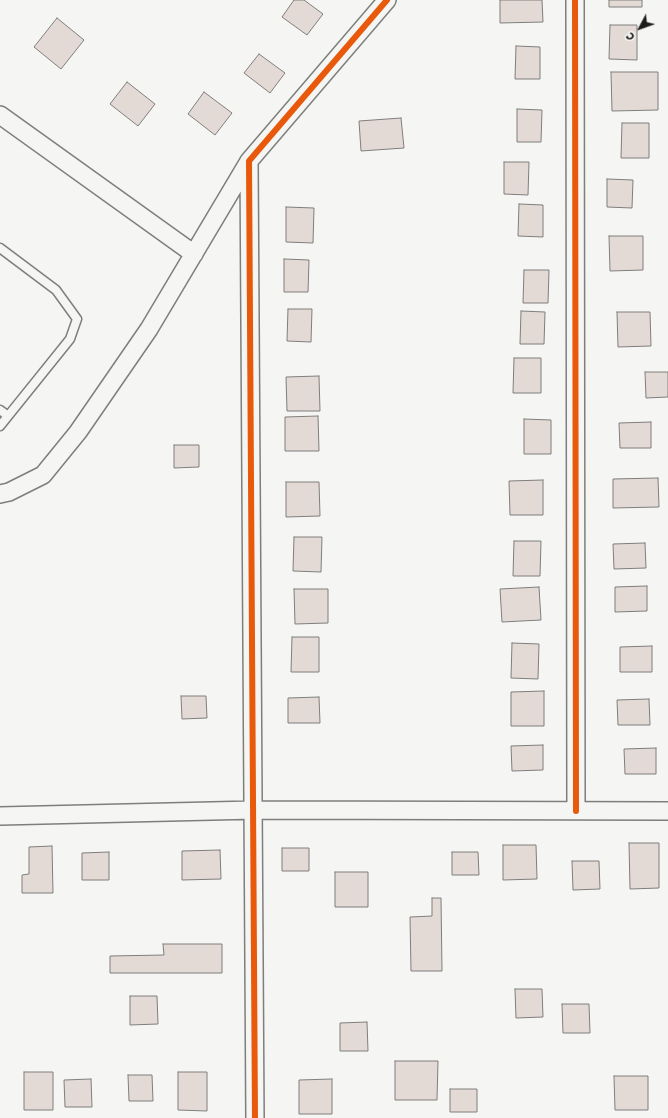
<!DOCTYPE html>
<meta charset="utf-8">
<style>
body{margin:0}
#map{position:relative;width:668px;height:1118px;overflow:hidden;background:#f5f5f3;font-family:"Shantell Sans",sans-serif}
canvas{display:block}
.north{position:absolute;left:620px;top:8px;width:40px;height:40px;-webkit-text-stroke:3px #f6f6f2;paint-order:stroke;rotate:229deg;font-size:11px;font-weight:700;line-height:16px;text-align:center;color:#1c1c1c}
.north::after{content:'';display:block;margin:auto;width:14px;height:18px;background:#1c1c1c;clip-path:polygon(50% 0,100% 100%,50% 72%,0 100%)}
</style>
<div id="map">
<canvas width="668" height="1118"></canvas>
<div class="north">С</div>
</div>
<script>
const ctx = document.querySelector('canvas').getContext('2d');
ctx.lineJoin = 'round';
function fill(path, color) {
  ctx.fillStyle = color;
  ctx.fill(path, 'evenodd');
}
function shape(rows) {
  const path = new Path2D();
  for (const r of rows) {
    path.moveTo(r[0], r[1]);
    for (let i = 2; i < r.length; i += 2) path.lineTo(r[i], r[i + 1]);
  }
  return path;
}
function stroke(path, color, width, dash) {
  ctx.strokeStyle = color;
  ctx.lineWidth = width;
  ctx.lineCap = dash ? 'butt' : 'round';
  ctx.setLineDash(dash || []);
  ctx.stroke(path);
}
const building = shape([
 [294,0,304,0,323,14,307,35,282,17,294,0],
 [500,0,542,0,543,22,500,23,500,0],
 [609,0,642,0,642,7,609,7,609,0],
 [57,18,84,40,61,69,34,47,57,18],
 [610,25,637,25,637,60,609,59,610,25],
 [516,46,540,47,540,79,515,79,516,46],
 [259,54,285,73,270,93,244,73,259,54],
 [611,72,658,72,658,110,612,111,611,72],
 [127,82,155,104,138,126,110,104,127,82],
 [204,92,232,113,215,135,188,114,204,92],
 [517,109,542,110,541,142,517,142,517,109],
 [401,118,404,148,361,151,359,121,401,118],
 [622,123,649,123,649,158,621,158,622,123],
 [504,162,529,162,528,195,504,194,504,162],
 [607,179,633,180,632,208,607,207,607,179],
 [519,204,543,205,543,237,518,236,519,204],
 [286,207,314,208,313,243,286,242,286,207],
 [609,236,643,236,643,270,610,271,609,236],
 [284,259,309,260,308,292,284,292,284,259],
 [524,270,549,270,548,303,523,303,524,270],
 [288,309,312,309,311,342,287,341,288,309],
 [521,311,545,312,544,344,520,344,521,311],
 [617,312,650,312,651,346,618,347,617,312],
 [514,358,541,358,541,393,513,393,514,358],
 [645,372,668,372,668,397,646,398,645,372],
 [319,376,320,411,287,411,286,377,319,376],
 [318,416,319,451,285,451,285,417,318,416],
 [524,419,551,420,551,454,524,454,524,419],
 [651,422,651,448,620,448,619,423,651,422],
 [174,445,199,445,199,467,174,468,174,445],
 [658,478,659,507,613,508,613,479,658,478],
 [543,480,543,515,510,515,509,481,543,480],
 [286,482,319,482,320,516,286,517,286,482],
 [294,537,322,537,321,572,293,571,294,537],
 [514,541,541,541,540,576,513,576,514,541],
 [645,543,646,568,614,569,613,544,645,543],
 [647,586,647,611,615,612,615,587,647,586],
 [539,587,541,620,502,622,500,589,539,587],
 [294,589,328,589,328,623,295,624,294,589],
 [292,637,319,637,319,672,291,672,292,637],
 [512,643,539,644,538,679,511,678,512,643],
 [652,646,652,672,620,672,620,647,652,646],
 [544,691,544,726,511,726,511,692,544,691],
 [181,696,206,696,207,718,182,719,181,696],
 [319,697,320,723,288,723,288,698,319,697],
 [649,699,650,725,618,725,617,700,649,699],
 [543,745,543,770,512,771,511,746,543,745],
 [656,748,656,774,625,774,624,749,656,748],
 [629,843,659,843,659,888,630,889,629,843],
 [503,845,536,845,537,879,503,880,503,845],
 [52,846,53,893,22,893,22,875,29,874,29,847,52,846],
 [282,848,309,848,309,871,282,871,282,848],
 [220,850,221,879,182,880,182,851,220,850],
 [109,852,109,880,82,880,82,853,109,852],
 [452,852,478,852,479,875,452,875,452,852],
 [572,861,599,861,600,889,573,890,572,861],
 [335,872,368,872,368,907,335,907,335,872],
 [432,898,441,898,442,971,411,971,410,917,432,916,432,898],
 [163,944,222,944,222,973,110,973,110,956,164,955,163,944],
 [515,989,542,989,543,1017,516,1018,515,989],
 [130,996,157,996,158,1024,130,1025,130,996],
 [562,1004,589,1004,590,1033,563,1033,562,1004],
 [367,1022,368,1051,340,1051,340,1023,367,1022],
 [395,1061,438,1061,437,1100,395,1100,395,1061],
 [24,1072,53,1072,53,1110,24,1110,24,1072],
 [178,1072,207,1072,207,1111,178,1110,178,1072],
 [128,1075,152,1075,153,1101,129,1101,128,1075],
 [614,1076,648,1076,648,1110,615,1110,614,1076],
 [91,1079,92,1107,65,1107,64,1080,91,1079],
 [332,1079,332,1114,299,1114,299,1080,332,1079],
 [450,1089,477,1089,477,1112,450,1112,450,1089]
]);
fill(building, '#e4dad5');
stroke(building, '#7e7e7d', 1);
const lane = shape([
 [0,248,56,290,77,319,70,339,0,426],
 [0,410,8,416]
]);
const street = shape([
 [575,0,576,811],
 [0,115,194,254],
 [0,494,9,492,43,475,78,432,149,329,249,161],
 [0,816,254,810,668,811],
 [255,1118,249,161,387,0]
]);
stroke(lane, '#7e7e7d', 11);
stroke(street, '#7e7e7d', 20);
stroke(lane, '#f5f5f3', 8);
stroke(street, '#f5f5f3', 17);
stroke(shape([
 [575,0,576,811],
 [255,1118,249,161,387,0]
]), '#e8590c', 6);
</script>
